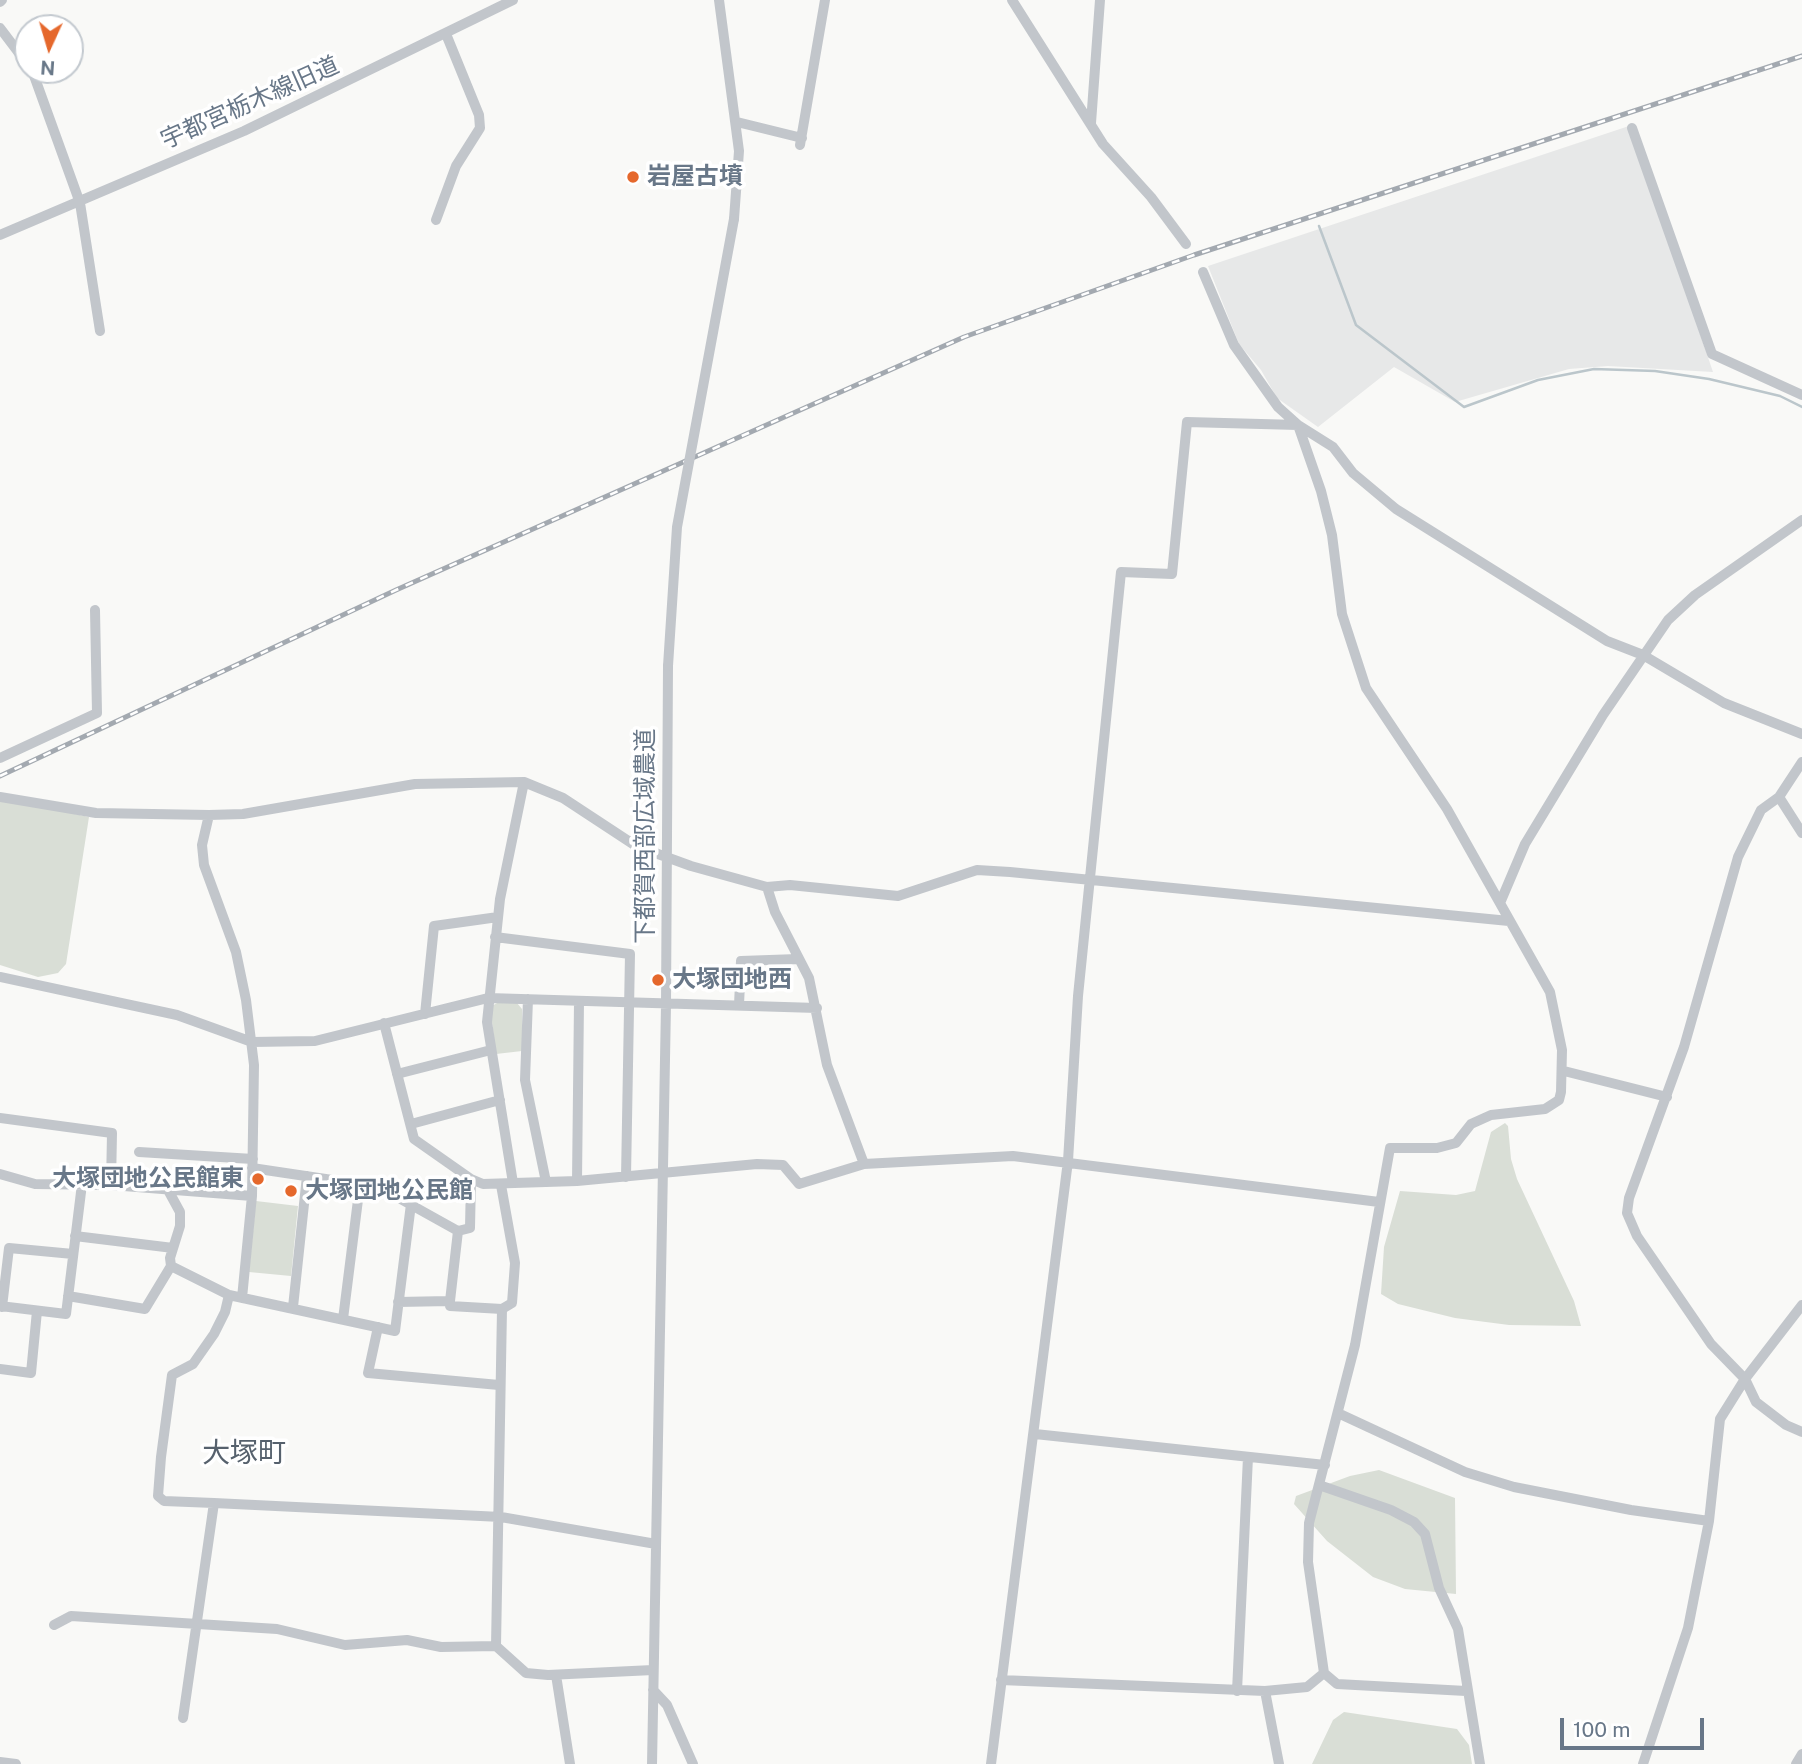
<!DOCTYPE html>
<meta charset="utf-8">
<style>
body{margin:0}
#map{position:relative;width:1802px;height:1764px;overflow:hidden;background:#f9f9f7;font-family:"Public Sans",sans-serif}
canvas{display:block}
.north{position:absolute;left:14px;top:14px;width:70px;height:70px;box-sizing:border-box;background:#fff;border:2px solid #c3c9cf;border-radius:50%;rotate:184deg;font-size:19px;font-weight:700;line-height:28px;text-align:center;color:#687788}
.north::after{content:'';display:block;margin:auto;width:24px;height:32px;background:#e5682c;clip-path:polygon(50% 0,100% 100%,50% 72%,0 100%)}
.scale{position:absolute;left:1560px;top:1718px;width:144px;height:32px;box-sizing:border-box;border:4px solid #687788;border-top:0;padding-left:9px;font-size:21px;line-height:24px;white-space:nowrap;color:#687788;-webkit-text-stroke:5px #fff;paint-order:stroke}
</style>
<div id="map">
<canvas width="1802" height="1764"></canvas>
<div class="north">N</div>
<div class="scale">100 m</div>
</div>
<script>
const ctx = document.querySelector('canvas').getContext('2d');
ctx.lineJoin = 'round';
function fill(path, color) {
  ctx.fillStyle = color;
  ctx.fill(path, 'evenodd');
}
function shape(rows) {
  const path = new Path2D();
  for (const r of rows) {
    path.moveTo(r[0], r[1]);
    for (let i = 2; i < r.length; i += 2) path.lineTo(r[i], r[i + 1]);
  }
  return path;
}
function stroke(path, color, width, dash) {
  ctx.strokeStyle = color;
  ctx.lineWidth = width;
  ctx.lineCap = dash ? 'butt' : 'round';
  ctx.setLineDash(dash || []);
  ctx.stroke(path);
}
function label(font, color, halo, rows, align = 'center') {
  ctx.font = font + ' "Public Sans","Noto Sans JP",sans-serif';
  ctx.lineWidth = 7;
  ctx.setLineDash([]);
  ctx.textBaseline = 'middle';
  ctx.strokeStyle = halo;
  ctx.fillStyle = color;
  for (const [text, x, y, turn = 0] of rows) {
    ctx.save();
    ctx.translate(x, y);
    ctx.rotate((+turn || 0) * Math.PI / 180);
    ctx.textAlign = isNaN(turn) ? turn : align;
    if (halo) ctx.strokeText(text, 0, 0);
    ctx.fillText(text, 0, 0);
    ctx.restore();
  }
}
fill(shape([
 [1629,126,1713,372,1608,366,1569,369,1455,402,1394,367,1318,427,1277,398,1261,370,1239,344,1208,266]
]), '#e7e8e8');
fill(shape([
 [13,801,89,817,66,964,58,973,38,977,0,965,0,802],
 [497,1003,517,1003,522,1009,522,1051,496,1054,492,1022,492,1006],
 [1505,1123,1508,1126,1511,1159,1517,1179,1574,1301,1581,1326,1509,1325,1455,1318,1398,1304,1381,1294,1384,1247,1400,1191,1456,1195,1475,1191,1491,1132],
 [256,1201,298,1206,291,1276,249,1272],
 [1379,1470,1455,1498,1456,1594,1405,1589,1373,1577,1327,1541,1294,1504,1296,1496,1350,1476],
 [1344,1712,1457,1729,1469,1745,1472,1764,1312,1764,1333,1720]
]), '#d9ded6');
stroke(shape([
 [1319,226,1356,325,1464,407,1538,380,1594,369,1655,371,1709,379,1780,396,1802,407]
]), '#bbc6cb', 2.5);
stroke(shape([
 [719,0,739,151,734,219],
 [1012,0,1103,144,1151,197,1186,244],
 [0,2,2,0],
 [0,28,28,65],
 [32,70,80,203,100,331],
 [737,122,802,138],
 [1091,123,1100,0],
 [1632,128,1712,354,1802,395],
 [800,145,825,0],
 [436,220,456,166,480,128,479,115,446,34],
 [0,235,244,131,513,0],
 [1203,272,1234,345,1278,407,1298,425,1333,447,1353,473,1396,509,1607,641,1643,655,1724,703,1802,734],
 [1298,425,1321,491,1332,535,1342,614,1366,688,1447,809,1550,992,1562,1050,1561,1092,1559,1100,1545,1109,1491,1115,1471,1124,1456,1143,1437,1148,1390,1148,1355,1345,1309,1523,1308,1562,1324,1673,1337,1684,1466,1691],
 [0,758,97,713,95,610],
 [1802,762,1779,797,1761,810,1738,857,1684,1047,1629,1198,1627,1213,1637,1236,1711,1344,1745,1379,1756,1402,1786,1425,1802,1432],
 [0,797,96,813,209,815,243,814,415,784,524,782,563,798,636,846,691,866,767,887,790,885,898,896,977,870,1010,872,1509,921],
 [1779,797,1802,833],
 [209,815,202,845,204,865,236,952,246,1000,254,1065,252,1196,242,1298],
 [767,887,775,912,809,978,827,1065,864,1164],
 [1500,903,1525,844,1603,715,1668,620,1695,595,1802,520],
 [495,937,630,954,626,1177],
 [0,977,177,1015,252,1042,315,1041,488,998,817,1008],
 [528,999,525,1080,546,1182],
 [739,1005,741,961,798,959],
 [425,1014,434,926,498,917],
 [384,1023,414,1139,471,1179,483,1184,577,1181,757,1164,783,1165,799,1184,864,1164,1013,1156,1379,1202],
 [1564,1071,1667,1097],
 [397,1074,491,1050],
 [0,1118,112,1133,111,1185],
 [411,1124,500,1100],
 [139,1152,253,1159],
 [252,1168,379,1187,458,1231,470,1228,471,1179],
 [0,1174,35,1184,111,1185,252,1196],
 [577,1181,579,1002],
 [513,1183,487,1022,500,899,524,782],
 [168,1190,180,1212,180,1226,170,1258,171,1266,229,1295,395,1331,411,1204],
 [75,1236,173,1248],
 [68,1296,145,1309,171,1266],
 [450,1301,450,1306,502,1309],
 [398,1302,450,1301,458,1231],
 [0,1306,66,1314,82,1184],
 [2,1307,9,1248,73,1254],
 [293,1307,307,1176],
 [343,1319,360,1184],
 [378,1327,368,1373,499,1385],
 [0,1369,31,1373,37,1311],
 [1340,1414,1465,1472,1514,1487,1631,1510,1709,1521],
 [1035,1434,1325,1465],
 [1319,1485,1391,1510,1414,1522,1425,1534,1439,1588,1458,1629,1480,1764],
 [214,1503,164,1501,158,1496,161,1457,172,1375,193,1364,214,1334,225,1312,229,1295],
 [54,1625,71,1616,277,1629,345,1645,407,1640,441,1647,496,1646,526,1673,548,1675,653,1670],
 [496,1646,502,1309,512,1303,515,1263,501,1185],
 [556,1675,570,1764],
 [1001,1680,1265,1691,1307,1687,1324,1673],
 [653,1690,667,1705,693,1764],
 [1237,1691,1248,1457],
 [1265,1691,1279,1764],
 [183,1718,214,1503,501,1517,656,1544],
 [0,1762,16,1764],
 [652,1764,666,1005,668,666],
 [991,1764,1068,1161,1078,996,1121,572,1172,574,1187,422,1298,425],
 [1643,1764,1688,1628,1709,1521,1720,1419,1745,1379,1802,1305],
 [1796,1764,1802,1754]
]), '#c2c6cb', 10);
const rail = shape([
 [0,776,396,590,964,337,1194,255,1802,56]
]);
stroke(rail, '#a3a9b0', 5);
stroke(rail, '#fff', 2.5, [8]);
stroke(shape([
 [668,666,677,527,734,219]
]), '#c2c6cb', 10);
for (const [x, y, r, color] of [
 [633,177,7,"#e5682c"],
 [658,980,7,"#e5682c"],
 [258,1179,7,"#e5682c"],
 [291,1191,7,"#e5682c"]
]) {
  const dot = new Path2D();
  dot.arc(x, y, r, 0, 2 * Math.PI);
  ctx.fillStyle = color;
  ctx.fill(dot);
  stroke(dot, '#fff', 2.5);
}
label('24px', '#687788', '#fff', [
 ["宇都宮栃木線旧道",250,103,-24],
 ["下都賀西部広域農道",646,836,-90]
]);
label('bold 24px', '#687788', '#fff', [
 ["岩屋古墳",647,177],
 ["大塚団地西",672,980],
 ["大塚団地公民館東",244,1179,"right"],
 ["大塚団地公民館",305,1191]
], 'left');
label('28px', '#56616d', '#fff', [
 ["大塚町",244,1453]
]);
</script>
